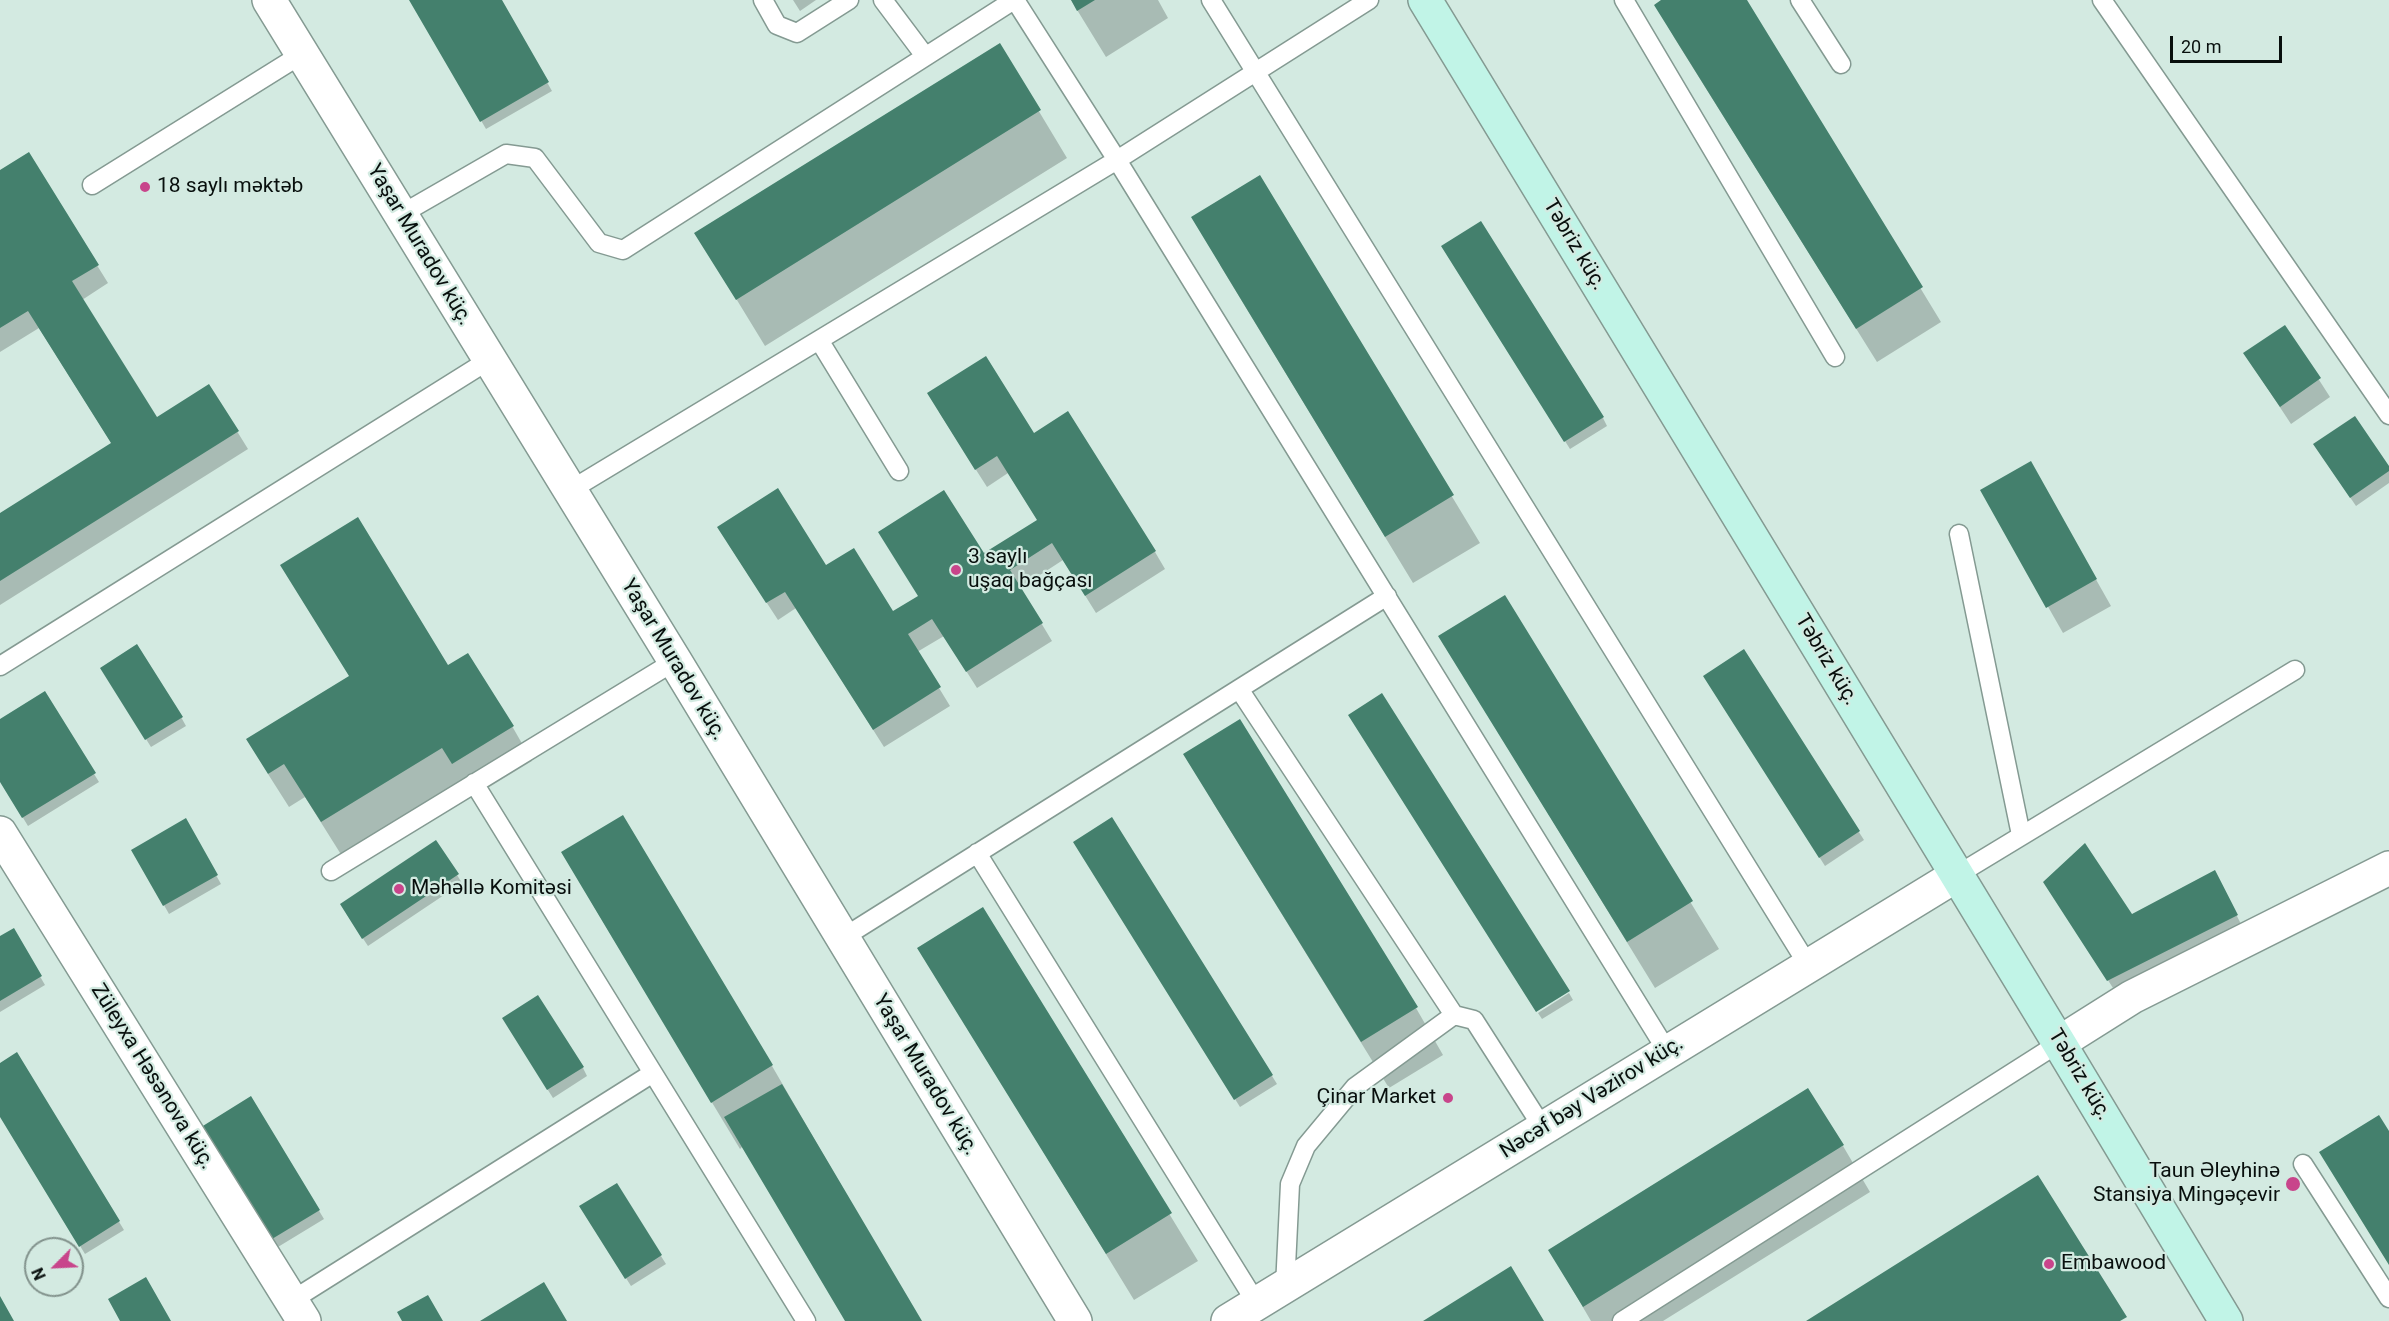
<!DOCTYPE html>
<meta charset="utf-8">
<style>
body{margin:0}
#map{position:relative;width:2389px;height:1321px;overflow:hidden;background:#d3eae1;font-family:Roboto,sans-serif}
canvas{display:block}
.north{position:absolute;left:24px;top:1237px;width:60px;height:60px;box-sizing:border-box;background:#d3eae1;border:2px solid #82928c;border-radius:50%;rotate:246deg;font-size:16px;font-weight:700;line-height:24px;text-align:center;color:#080f0d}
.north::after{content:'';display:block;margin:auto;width:21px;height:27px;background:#c8458b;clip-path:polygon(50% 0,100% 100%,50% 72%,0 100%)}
.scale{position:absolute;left:2170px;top:36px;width:112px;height:27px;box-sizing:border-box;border:3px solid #080f0d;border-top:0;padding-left:8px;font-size:18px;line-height:21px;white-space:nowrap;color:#080f0d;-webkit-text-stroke:4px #d3eae1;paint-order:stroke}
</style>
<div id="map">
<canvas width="2389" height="1321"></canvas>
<div class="north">N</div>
<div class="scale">20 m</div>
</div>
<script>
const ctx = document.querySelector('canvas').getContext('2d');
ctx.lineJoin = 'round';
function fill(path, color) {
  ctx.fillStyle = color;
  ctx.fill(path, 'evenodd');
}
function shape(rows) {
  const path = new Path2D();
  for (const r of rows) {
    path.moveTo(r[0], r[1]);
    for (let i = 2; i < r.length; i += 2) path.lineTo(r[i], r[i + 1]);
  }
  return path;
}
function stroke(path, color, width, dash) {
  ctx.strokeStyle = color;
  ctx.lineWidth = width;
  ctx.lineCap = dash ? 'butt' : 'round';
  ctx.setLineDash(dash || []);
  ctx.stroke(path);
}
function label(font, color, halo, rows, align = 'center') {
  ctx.font = font + ' Roboto,sans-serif';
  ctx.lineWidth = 4.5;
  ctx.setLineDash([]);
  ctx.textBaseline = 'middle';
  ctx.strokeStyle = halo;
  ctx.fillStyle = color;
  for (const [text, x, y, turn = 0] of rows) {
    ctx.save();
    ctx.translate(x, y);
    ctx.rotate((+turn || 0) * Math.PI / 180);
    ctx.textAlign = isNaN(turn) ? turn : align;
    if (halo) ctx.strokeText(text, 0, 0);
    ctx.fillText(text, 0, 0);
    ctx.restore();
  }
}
fill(shape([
 [411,0,500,0,552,91,486,129],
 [793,0,816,0,800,11],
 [1071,0,1158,0,1168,18,1106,57],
 [1664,0,1745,0,1941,322,1877,362,1675,39,1656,5],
 [999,45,1067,158,765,346,696,233],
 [28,154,108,283,82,300,157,419,209,386,248,449,0,605,0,515,112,444,39,328,0,352,0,172],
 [1259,177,1480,543,1413,583,1220,265],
 [1448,255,1603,418,1607,426,1570,449],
 [2285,327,2330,397,2291,424,2256,371],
 [939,412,1034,435,1155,552,1165,569,1096,613,1063,560,1020,588,1052,641,977,688,944,636,917,652,950,706,884,747,796,608,778,620,729,545,826,567,893,613,1038,521,1008,473,987,487],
 [2320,453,2389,469,2389,483,2356,506],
 [2030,463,2111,606,2063,633,1982,491],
 [1504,597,1719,949,1655,988,1440,637],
 [1744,652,1864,840,1825,866,1710,685],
 [448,667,512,726,532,761,473,797,463,781,342,856,305,797,289,807,268,774,350,677],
 [107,677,181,717,186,726,151,747],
 [44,693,99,782,28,826,0,780,0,720],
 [1212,801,1416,1008,1443,1055,1389,1088],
 [622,817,772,1066,920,1321,846,1321,743,1146,740,1149,590,900],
 [1112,819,1277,1084,1240,1107,1080,851],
 [185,820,221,884,169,914,133,850],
 [457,875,462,883,368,946,346,913],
 [2219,881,2241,924,2113,988,2050,890,2132,916],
 [983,909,1198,1261,1134,1300,919,948],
 [13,930,45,985,0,1012,0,937],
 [1569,993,1573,1000,1542,1019,1538,1013],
 [508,1027,583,1068,587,1076,553,1098],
 [17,1054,124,1230,85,1254,0,1115,0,1064],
 [251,1098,324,1219,273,1250],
 [1843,1146,1870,1192,1663,1321,1591,1321,1550,1251],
 [616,1185,666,1264,631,1286,586,1215]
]), '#0003');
fill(shape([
 [409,0,502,0,549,82,480,122],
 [1071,0,1095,0,1077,11],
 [1661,0,1747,0,1923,287,1856,329,1654,5],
 [1000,43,1041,110,736,300,694,233],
 [29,152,99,265,72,281,157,417,209,384,239,431,0,581,0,513,111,443,28,311,0,328,0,170],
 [1260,175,1454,495,1385,537,1191,217],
 [1481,221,1604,417,1564,442,1441,246],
 [2285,325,2321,378,2280,407,2243,353],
 [986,356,1034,433,1068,411,1156,551,1085,596,1052,543,1010,570,1043,623,966,672,932,619,908,634,941,687,873,730,785,592,766,603,717,527,778,488,826,565,854,548,893,611,918,596,878,532,944,490,984,553,1037,520,997,456,975,470,927,393],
 [2355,416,2389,466,2389,471,2350,498,2313,444],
 [2031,461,2097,579,2046,608,1980,490],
 [358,517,448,665,468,653,514,726,452,764,442,748,321,822,284,764,268,774,246,739,349,676,280,565],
 [1505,595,1693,901,1627,942,1438,636],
 [137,644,183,717,145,740,100,668],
 [1744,649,1860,831,1819,858,1703,676],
 [45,691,96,773,22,818,0,782,0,719],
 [1382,693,1570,991,1536,1012,1348,715],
 [1240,719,1418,1007,1361,1042,1183,754],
 [623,815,773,1065,711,1103,561,852],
 [1112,817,1273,1075,1234,1100,1073,842],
 [186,818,218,875,163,906,131,850],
 [436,840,459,874,362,939,340,904],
 [2085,843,2132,914,2215,870,2238,915,2107,981,2043,882],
 [983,907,1172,1213,1106,1254,917,948],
 [14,928,42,976,0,1001,0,936],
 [538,995,584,1067,547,1090,502,1018],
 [17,1052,120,1221,79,1247,0,1117,0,1063],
 [782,1084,922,1321,845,1321,724,1117],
 [1808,1088,1844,1145,1583,1307,1548,1250],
 [251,1096,320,1210,267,1242,198,1129],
 [2379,1115,2389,1131,2389,1265,2319,1152],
 [2038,1175,2127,1317,2120,1321,1806,1321],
 [617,1183,662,1255,625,1279,579,1206],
 [1511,1266,1544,1321,1423,1321],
 [146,1277,171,1321,120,1321,108,1299],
 [544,1282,567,1321,480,1321],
 [428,1295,443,1321,402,1321,397,1312],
 [0,1296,14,1321,0,1321]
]), '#44806d');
const service = shape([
 [763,0,777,25,797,33,849,0],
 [883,0,925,56],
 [1015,0,1117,160,1667,1051],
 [1211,0,1808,965],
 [1624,0,1835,357],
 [1800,0,1841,64],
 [2102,0,2389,415],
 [92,185,302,54],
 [400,215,506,154,535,158,599,243,623,250,1014,0],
 [819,340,899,471],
 [569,491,1117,160,1369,0],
 [1959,534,2021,835],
 [0,666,489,360],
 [1239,689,1454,1015],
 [474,783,806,1321],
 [977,853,1257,1304],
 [331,871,675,661],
 [1957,875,2295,670],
 [841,939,1387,596],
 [2303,1164,2389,1298],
 [1285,1287,1290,1184,1306,1146,1355,1087,1454,1015,1474,1020,1543,1128],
 [291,1301,653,1073],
 [1622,1321,2059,1043]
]);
const minor = shape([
 [269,0,675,661,1075,1321],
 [0,833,304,1321],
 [2059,1043,2132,997,2389,868],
 [1228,1321,1957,875]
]);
const secondary = shape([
 [1425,0,2059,1043,2226,1321]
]);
stroke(service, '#849a92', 21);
stroke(minor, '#849a92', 36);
stroke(secondary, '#849a92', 36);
stroke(service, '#fff', 18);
stroke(minor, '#fff', 33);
stroke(secondary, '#c1f4e7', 33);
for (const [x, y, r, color] of [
 [145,187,6,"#c8458b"],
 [956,570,6,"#c8458b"],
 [399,889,6,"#c8458b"],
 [1448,1098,6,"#c8458b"],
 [2293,1184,8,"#c8458b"],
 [2049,1264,6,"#c8458b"]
]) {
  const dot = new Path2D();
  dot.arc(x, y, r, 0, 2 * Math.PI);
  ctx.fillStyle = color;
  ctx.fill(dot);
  stroke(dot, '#d3eae1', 2);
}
label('21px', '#080f0d', '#d3eae1', [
 ["18 saylı məktəb",157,187],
 ["3 saylı",968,558],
 ["uşaq bağçası",968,582],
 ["Məhəllə Komitəsi",411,889],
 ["Çinar Market",1436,1098,"right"],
 ["Taun Əleyhinə",2280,1172,"right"],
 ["Stansiya Mingəçevir",2280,1196,"right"],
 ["Embawood",2061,1264]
], 'left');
label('21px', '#080f0d', '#d3eae1', [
 ["Yaşar Muradov küç.",419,245,59],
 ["Təbriz küç.",1574,245,59],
 ["Yaşar Muradov küç.",673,660,59],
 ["Təbriz küç.",1826,660,59],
 ["Yaşar Muradov küç.",925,1075,59],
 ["Təbriz küç.",2079,1075,59],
 ["Züleyxa Həsənova küç.",152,1077,58],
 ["Nəcəf bəy Vəzirov küç.",1592,1098,-32]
]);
</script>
